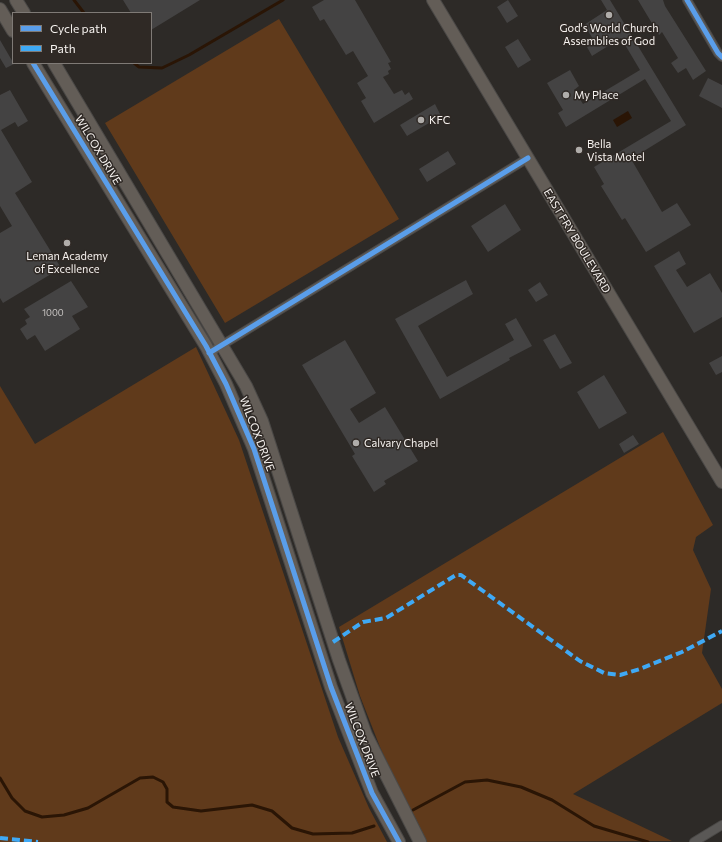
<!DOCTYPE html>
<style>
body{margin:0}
#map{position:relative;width:722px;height:842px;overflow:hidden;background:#2d2a27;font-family:Commissioner,sans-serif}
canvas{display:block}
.legend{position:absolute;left:12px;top:12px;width:140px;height:52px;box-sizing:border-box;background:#2f2925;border:1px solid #7f7a76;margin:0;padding:5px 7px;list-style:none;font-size:12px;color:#f7f3f0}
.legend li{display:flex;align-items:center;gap:8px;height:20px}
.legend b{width:20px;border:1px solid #7f7a76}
</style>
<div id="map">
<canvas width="722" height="842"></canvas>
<ul class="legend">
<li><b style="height:5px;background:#5a9eea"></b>Cycle path</li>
<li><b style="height:5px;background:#3fa9f5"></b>Path</li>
</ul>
</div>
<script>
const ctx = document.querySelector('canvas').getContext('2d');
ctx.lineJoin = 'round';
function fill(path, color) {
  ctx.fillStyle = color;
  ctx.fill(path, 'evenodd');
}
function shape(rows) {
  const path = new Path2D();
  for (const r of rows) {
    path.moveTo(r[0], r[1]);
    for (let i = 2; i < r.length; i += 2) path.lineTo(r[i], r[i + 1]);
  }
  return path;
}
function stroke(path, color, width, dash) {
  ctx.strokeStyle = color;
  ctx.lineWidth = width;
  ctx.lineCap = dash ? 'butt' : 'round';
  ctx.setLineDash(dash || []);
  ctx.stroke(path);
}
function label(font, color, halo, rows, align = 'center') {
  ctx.font = font + ' Commissioner,sans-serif';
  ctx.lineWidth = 3;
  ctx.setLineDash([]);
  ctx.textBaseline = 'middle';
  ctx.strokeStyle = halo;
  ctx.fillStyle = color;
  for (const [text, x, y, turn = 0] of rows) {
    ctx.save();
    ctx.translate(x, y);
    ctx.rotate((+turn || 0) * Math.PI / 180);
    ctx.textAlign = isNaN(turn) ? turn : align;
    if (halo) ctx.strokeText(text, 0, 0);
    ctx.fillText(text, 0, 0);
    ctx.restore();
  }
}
fill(shape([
 [279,19,399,219,225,323,105,123],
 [196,347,239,440,338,737,369,808,387,842,0,842,0,386,35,444],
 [663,432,713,525,696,537,693,550,711,589,702,653,722,689,722,703,573,794,672,841,427,842,402,796,380,747,360,696,339,627]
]), '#603a1b');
fill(shape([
 [628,111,632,118,617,127,613,120]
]), '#2a1505');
stroke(shape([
 [74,0,84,13],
 [134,63,139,67,162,68,189,55,283,0],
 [0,778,12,798,25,811,42,817,64,815,88,808,140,778,153,777,163,782,167,789,167,802,173,807,201,811,252,805,272,811,292,828,313,834,352,833,374,826],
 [413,810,465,782,487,780,521,787,552,800,594,826,648,842]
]), '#2a1505', 3);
fill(shape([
 [123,0,200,0,151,30,151,13,131,13],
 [324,0,355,0,391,62,388,63,391,69,388,71,389,74,383,77,394,94,402,90,405,95,409,92,413,99,374,123,361,101,366,98,357,83,368,76,353,51,346,55,324,19,320,21,312,7],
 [508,0,518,16,507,23,497,7],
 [601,0,610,0,686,125,631,159,662,212,677,203,691,225,646,252,625,218,622,220,601,186,604,184,594,167,671,121,645,79,566,127,558,113,563,110,547,83,570,70,579,86,574,90,583,104,640,70,621,38,592,56,587,47,595,42,584,25,607,10],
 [638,0,663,0,665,6,706,71,693,80,686,68,678,73,671,63,678,58,662,32,659,35],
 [518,39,531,60,518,68,505,47],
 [0,40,14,64,6,68,0,58],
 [708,78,722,85,722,108,699,96],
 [10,90,28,121,18,127,15,122,1,130,32,182,15,193,61,268,3,303,0,298,0,233,12,226,0,206,0,95],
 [435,104,441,116,407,136,400,125],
 [448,151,456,164,427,182,419,169],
 [505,204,521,230,488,252,471,226],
 [679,251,686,264,676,270,687,287,710,273,722,293,722,317,694,333,654,266],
 [466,280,473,294,418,326,447,377,514,340,505,324,516,318,532,346,509,358,510,360,440,399,395,319],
 [71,281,88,307,72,316,80,329,45,351,35,335,27,340,20,329,27,324,25,320,30,317,24,309],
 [540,282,548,295,536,302,528,290],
 [555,334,572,363,560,369,543,340],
 [345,340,376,393,350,409,359,423,385,407,418,461,384,481,386,484,374,492,352,456,355,454,302,365],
 [722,356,722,372,716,375,709,363],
 [604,375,627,413,599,429,577,392],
 [633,435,639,444,624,453,619,444]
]), '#444343');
const street = shape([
 [687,0,718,53,722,57],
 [209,353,528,158],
 [694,842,722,825]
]);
const secondary = shape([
 [16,0,24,13],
 [433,0,722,482],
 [0,9,13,31],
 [33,63,206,346,226,384,254,449,331,687,372,793,399,842],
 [54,63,246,386,262,421,339,660,366,735,420,842]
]);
stroke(street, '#4a4846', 10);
stroke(secondary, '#4a4846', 14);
stroke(street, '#5a5856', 8);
stroke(secondary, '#635d57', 12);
stroke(shape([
 [333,642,363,622,386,618,456,575,461,575,580,661,604,673,620,675,640,669,682,652,722,631],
 [0,838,38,842]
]), '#3fa9f5', 4, [8, 4]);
stroke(shape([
 [687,0,718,53,722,57],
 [33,63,206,346,226,384,254,449,331,687,372,793,399,842],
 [209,353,528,158]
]), '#5a9eea', 5);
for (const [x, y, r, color] of [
 [609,15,4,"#b0adaa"],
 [566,95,4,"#b0adaa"],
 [421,120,4,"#b0adaa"],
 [579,150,4,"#b0adaa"],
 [67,243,4,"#b0adaa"],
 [356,443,4,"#b0adaa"]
]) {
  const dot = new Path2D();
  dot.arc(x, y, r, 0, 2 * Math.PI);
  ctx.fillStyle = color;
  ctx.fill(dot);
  stroke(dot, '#2f2925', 1.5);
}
label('9px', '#cac7c5', null, [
 ["1000",53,313]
]);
label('11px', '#f7f3f0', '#2f2925', [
 ["God's World Church",609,28,"center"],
 ["Assemblies of God",609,41,"center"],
 ["My Place",574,95],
 ["KFC",429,120],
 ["Bella",587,144],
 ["Vista Motel",587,157],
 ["Leman Academy",67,256,"center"],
 ["of Excellence",67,269,"center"],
 ["Calvary Chapel",364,443]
], 'left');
label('11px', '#f7f3f0', '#2f2925', [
 ["WILCOX DRIVE",98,150,59],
 ["EAST FRY BOULEVARD",577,241,59],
 ["WILCOX DRIVE",257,434,69],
 ["WILCOX DRIVE",362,740,69]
]);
</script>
